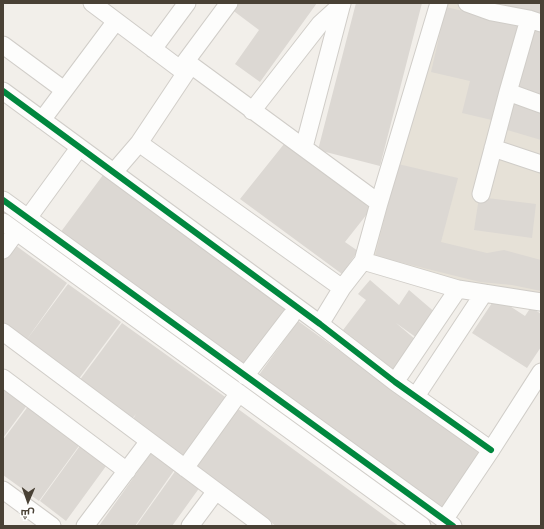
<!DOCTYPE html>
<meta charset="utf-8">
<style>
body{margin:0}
#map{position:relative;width:544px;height:529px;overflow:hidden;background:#f2efea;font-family:Roboto,Cairo,sans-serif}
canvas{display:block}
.frame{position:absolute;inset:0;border:4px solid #494135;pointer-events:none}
.north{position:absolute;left:8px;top:481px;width:40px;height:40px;-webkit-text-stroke:3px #fff;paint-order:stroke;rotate:182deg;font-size:11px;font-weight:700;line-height:16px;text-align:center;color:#494135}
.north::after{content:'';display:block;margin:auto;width:14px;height:18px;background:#494135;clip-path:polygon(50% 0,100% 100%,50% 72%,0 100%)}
</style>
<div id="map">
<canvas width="544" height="529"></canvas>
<div class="frame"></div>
<div class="north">ش</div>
</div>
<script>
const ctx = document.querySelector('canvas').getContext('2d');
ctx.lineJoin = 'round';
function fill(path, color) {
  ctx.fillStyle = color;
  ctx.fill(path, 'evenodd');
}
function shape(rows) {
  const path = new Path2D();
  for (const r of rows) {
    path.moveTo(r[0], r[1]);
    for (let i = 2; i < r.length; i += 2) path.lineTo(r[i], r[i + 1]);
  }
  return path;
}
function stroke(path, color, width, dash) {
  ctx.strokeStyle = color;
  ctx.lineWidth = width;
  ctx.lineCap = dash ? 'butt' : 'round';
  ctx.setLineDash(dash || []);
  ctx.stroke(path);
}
fill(shape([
 [441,3,541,3,541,302,363,261]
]), '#e6e1d7');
fill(shape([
 [236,3,317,3,260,82,235,64,259,30,231,9],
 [356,3,422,3,380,166,318,150],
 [501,3,541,3,541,14,501,4],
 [446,7,522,25,496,121,462,113,470,81,431,72],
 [530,26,541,29,541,95,514,88],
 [512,98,541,109,541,140,504,129],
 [284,144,328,175,371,209,345,242,358,251,342,274,240,199],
 [398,164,458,178,441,242,487,253,504,250,541,260,541,291,512,285,480,282,375,256],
 [103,175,289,309,246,368,60,233],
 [479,197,536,204,532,238,474,230],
 [15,245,67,283,25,342,3,326,3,261],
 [370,280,399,305,409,290,437,314,417,338,396,323,416,340,393,369,343,330,366,300,358,294],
 [68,284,121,322,78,380,25,342],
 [496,297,525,316,531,307,541,314,541,347,527,368,472,333],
 [298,321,484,455,442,514,256,379],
 [122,323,228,399,186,458,133,419,136,414,132,419,79,381],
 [3,386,28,404,3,438],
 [29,405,81,443,39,501,3,475,3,440],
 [234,406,393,522,399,526,276,526,191,465],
 [82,443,109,462,66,521,40,501],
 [151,453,175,469,135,526,99,526],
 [176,470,200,487,172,526,136,526]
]), '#dcd8d3');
const minor = shape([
 [92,3,180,69,191,65,379,203],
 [467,3,492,12,529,19,541,23],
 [3,45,64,90],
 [153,49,187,3],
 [180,69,229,3],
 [3,91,320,324,395,382,491,450],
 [508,92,541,104],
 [252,111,320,24,342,4],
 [42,120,116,21],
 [139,143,342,288],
 [304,147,342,3],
 [493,148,541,164],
 [114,172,139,143,191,65],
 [481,194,508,92,529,19],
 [3,200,453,526],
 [28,218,79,148],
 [3,222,422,526],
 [3,250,16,232],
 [363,261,458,289,541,302],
 [320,324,342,288,363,261,379,203,439,3],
 [3,332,263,526],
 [245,376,291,316],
 [3,378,127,471],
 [395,382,458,289],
 [416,396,484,293],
 [185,468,239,393],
 [3,490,52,526],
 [444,520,491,450,541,372],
 [85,526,149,441],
 [190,526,216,491]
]);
stroke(minor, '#d0cdc8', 19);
stroke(minor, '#fdfdfc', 17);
stroke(shape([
 [3,91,320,324,395,382,491,450],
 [3,200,453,526]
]), '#00873e', 6);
</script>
